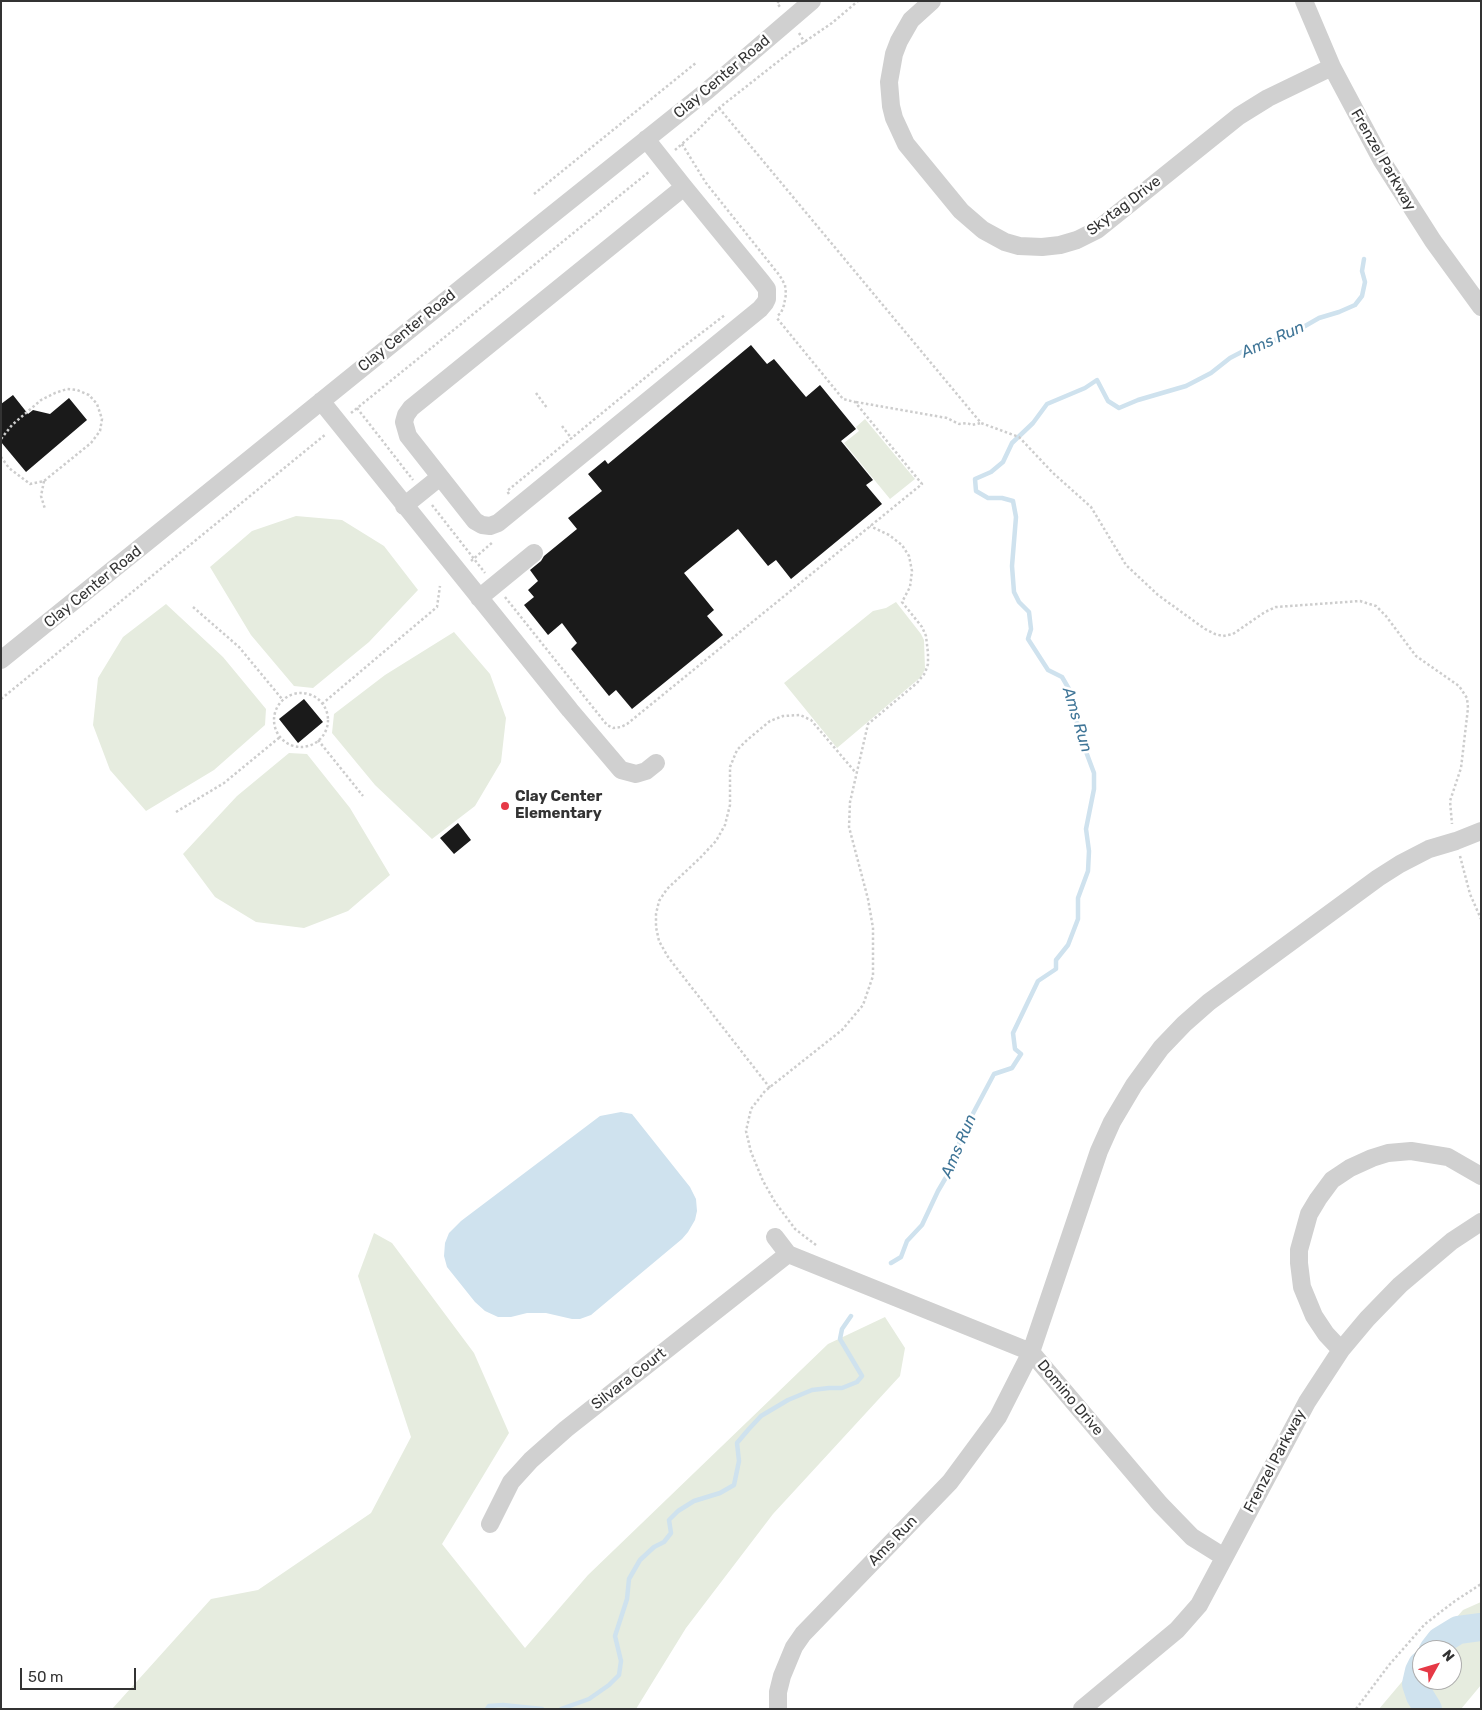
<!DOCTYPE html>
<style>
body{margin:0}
#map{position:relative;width:1482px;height:1710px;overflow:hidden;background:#fff;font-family:Rubik,sans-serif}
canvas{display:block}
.frame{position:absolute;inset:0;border:2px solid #333;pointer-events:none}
.north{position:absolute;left:1412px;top:1640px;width:50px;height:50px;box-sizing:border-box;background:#fff;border:1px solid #adadad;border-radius:50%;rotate:51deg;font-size:14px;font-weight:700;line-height:20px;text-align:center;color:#333}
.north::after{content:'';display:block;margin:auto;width:18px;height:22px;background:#e63946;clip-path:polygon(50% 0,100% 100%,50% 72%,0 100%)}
.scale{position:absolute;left:20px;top:1668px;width:116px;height:22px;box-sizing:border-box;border:2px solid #333;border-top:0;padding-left:6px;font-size:15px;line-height:18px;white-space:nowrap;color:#333;-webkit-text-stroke:4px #fff;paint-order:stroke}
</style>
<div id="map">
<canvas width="1482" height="1710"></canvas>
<div class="frame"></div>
<div class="north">N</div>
<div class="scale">50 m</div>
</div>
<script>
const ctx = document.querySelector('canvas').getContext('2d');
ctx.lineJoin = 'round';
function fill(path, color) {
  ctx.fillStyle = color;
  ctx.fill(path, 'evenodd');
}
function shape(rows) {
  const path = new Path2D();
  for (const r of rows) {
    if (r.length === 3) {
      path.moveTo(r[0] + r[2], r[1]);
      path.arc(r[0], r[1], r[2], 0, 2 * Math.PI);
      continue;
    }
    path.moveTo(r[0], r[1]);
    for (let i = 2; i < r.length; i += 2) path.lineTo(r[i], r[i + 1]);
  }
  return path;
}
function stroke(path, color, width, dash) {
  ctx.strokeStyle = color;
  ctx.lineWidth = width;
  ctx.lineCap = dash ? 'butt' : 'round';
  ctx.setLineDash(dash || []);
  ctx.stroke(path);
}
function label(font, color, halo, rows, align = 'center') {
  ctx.font = font + ' Rubik,sans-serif';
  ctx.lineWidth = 5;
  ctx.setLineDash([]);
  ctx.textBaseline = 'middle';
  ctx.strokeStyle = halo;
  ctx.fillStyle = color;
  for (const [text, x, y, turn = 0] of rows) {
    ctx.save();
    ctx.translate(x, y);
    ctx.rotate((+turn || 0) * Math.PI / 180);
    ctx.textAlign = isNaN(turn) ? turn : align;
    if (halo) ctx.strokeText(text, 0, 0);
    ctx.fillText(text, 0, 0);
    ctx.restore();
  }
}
fill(shape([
 [865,419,915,479,890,499,844,443,859,431,856,427],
 [296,516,342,520,384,546,418,590,369,642,313,688,294,686,251,635,210,567,252,531],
 [896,602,921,634,924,640,925,669,921,677,837,748,784,683,873,611,886,608],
 [166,604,223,657,266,709,265,725,214,770,146,811,110,770,93,725,98,678,123,637],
 [454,632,490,674,506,718,501,762,475,806,432,839,375,785,332,733,334,714,385,675],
 [289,753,307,754,350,808,390,875,348,911,304,928,256,922,215,897,183,854,237,796],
 [374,1233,392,1243,474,1353,509,1433,442,1544,525,1648,588,1575,828,1344,885,1317,905,1348,900,1376,773,1514,686,1628,636,1709,112,1709,211,1599,258,1590,371,1513,411,1437,358,1276],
 [1481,1602,1481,1685,1461,1709,1379,1709,1422,1658,1422,1680,1452,1680,1452,1650,1428,1650,1463,1610]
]), '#e6ecdf');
fill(shape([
 [621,1112,632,1114,690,1187,696,1199,697,1211,695,1220,688,1232,682,1239,591,1315,580,1319,572,1319,546,1313,527,1313,511,1317,498,1317,485,1311,475,1302,447,1267,444,1256,445,1243,449,1233,461,1221,600,1116]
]), '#cfe2ee');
stroke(shape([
 [891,1263,901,1257,907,1241,922,1225,938,1191,955,1162,961,1136,994,1074,1012,1068,1021,1054,1015,1049,1013,1033,1038,981,1056,969,1056,960,1068,945,1078,919,1078,898,1088,871,1089,851,1086,829,1094,789,1094,773,1085,749,1083,738,1073,712,1069,689,1062,677,1048,670,1028,639,1031,629,1029,612,1019,602,1014,592,1012,566,1016,517,1013,501,1002,498,988,498,976,491,975,479,991,472,1003,462,1012,443,1033,423,1047,404,1085,388,1097,380,1108,401,1119,408,1138,400,1186,386,1211,373,1230,358,1255,345,1286,337,1319,318,1339,312,1355,305,1362,296,1365,282,1362,271,1364,259],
 [487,1709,489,1706,503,1705,542,1709],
 [561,1709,589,1699,609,1685,619,1675,621,1661,615,1636,627,1599,629,1579,640,1560,654,1547,664,1542,671,1533,669,1520,678,1511,694,1501,720,1493,734,1485,739,1461,737,1443,748,1430,761,1416,788,1400,812,1390,829,1388,842,1388,857,1382,862,1376,840,1339,842,1329,851,1316]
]), '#cfe2ee', 4.5);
stroke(shape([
 [1433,1650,1440,1641,1458,1630,1481,1627],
 [1422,1665,1419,1671,1416,1684,1420,1696,1428,1709]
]), '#cfe2ee', 28);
fill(shape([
 [751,345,767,364,774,359,806,397,820,385,856,429,841,441,873,480,866,485,882,504,791,579,776,560,768,566,738,529,684,573,714,610,707,616,723,635,632,709,616,690,609,696,571,649,577,643,562,623,548,635,524,605,534,597,528,590,538,581,530,570,541,561,544,556,577,529,568,518,602,491,588,474,605,460,608,464],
 [13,395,28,414,33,410,50,414,69,398,87,420,26,472,1,442,1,404],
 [304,699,323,722,298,743,279,719],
 [458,823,471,840,454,854,440,838]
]), '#1a1a1a');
stroke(shape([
 [779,1,777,3,780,7],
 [799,33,805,43],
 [719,108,981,423,1019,437,1053,473,1091,507,1126,565,1158,595,1205,629,1215,634,1223,636,1233,634,1265,612,1276,607,1360,601,1376,606,1386,616,1416,656,1459,686,1467,698,1468,708,1461,768,1450,801,1452,824],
 [682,144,706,183,780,276,785,285,786,294,784,305,781,313,777,316],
 [675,150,698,130,719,108,794,49,832,23,858,1],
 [534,194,697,62],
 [536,393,547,408],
 [856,402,947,418,959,424,967,423,972,425,981,423],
 [357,408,413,480],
 [351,413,650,171],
 [562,426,572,439],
 [1,439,12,425,41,400,55,393,67,389,77,390,89,395,97,404,102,419,100,431,91,443,44,481,30,484,9,468,1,457],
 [44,481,41,496,45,509],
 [509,494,507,491,679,350,725,315],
 [432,505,485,573],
 [471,561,493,542],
 [505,597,607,725,613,728,621,727,627,724,922,484,855,402,843,399,776,317],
 [193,607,239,647,282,699],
 [301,720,27],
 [1,699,326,434],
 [322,704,437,607,440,586],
 [318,740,363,796],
 [176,812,224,783,280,737],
 [1460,856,1470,894,1481,919],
 [770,1088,668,957,659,941,656,927,656,914,659,901,667,889,700,858,716,841,725,825,730,805,730,767,737,750,747,740,770,721,783,716,800,715,811,720,856,773],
 [816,1245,795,1229,775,1202,763,1181,751,1152,746,1131,751,1109,765,1091,842,1030,863,1005,873,976,873,928,868,899,849,827,850,802,868,724,917,683,925,673,928,664,928,653,926,636,922,627,902,602,910,587,912,571,909,556,902,545,889,535,870,526],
 [1356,1709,1389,1665,1425,1624,1455,1601,1481,1584]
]), '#cdcdcd', 2.5, [2.5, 2.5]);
stroke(shape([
 [932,1,911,20,899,41,894,54,889,82,891,106,894,118,906,144,961,211,983,230,1005,242,1019,246,1042,247,1060,245,1077,240,1097,230,1239,116,1268,98,1332,67],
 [1304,1,1332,67,1382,161,1433,241,1481,307],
 [646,139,684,187,720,231,761,281,767,289,767,299,765,303,760,309,498,523,490,526,482,525,475,521,408,436,404,422,406,415,411,408,684,187],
 [321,401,570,710,621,770,636,774,646,771,656,763],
 [404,506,440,477],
 [479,598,534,553],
 [1,660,543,222,708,90,812,1],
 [775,1237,788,1254,1031,1352,1160,1504,1192,1537,1224,1557],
 [1341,1350,1326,1334,1314,1316,1302,1287,1299,1263,1299,1250,1309,1214,1318,1199,1332,1180,1350,1168,1372,1158,1388,1153,1411,1151,1448,1157,1481,1176],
 [490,1524,511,1482,531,1460,566,1429,788,1254],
 [778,1709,778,1692,782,1676,794,1647,803,1634,950,1482,998,1417,1031,1352,1099,1151,1112,1122,1134,1085,1161,1048,1184,1024,1209,1002,1378,878,1400,864,1429,849,1456,841,1481,831],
 [1082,1709,1177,1630,1199,1605,1307,1402,1341,1350,1367,1319,1400,1285,1452,1241,1481,1222]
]), '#d0d0d0', 18);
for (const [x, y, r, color] of [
 [505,806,5,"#e63946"]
]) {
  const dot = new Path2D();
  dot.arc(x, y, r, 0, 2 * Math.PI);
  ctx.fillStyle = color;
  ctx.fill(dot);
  stroke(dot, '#fff', 2);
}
label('15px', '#333', '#fff', [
 ["Clay Center Road",722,77,-40],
 ["Frenzel Parkway",1383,160,60],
 ["Skytag Drive",1124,206,-37],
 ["Clay Center Road",407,331,-39],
 ["Clay Center Road",93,587,-39],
 ["Silvara Court",629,1379,-38],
 ["Domino Drive",1070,1398,50],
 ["Frenzel Parkway",1275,1461,-62],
 ["Ams Run",893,1541,-46]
]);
label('bold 15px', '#333', '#fff', [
 ["Clay Center",515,797],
 ["Elementary",515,814]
], 'left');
label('italic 16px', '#3f7597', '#fff', [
 ["Ams Run",1273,340,-24],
 ["Ams Run",1077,720,73],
 ["Ams Run",959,1146,-67]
]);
</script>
